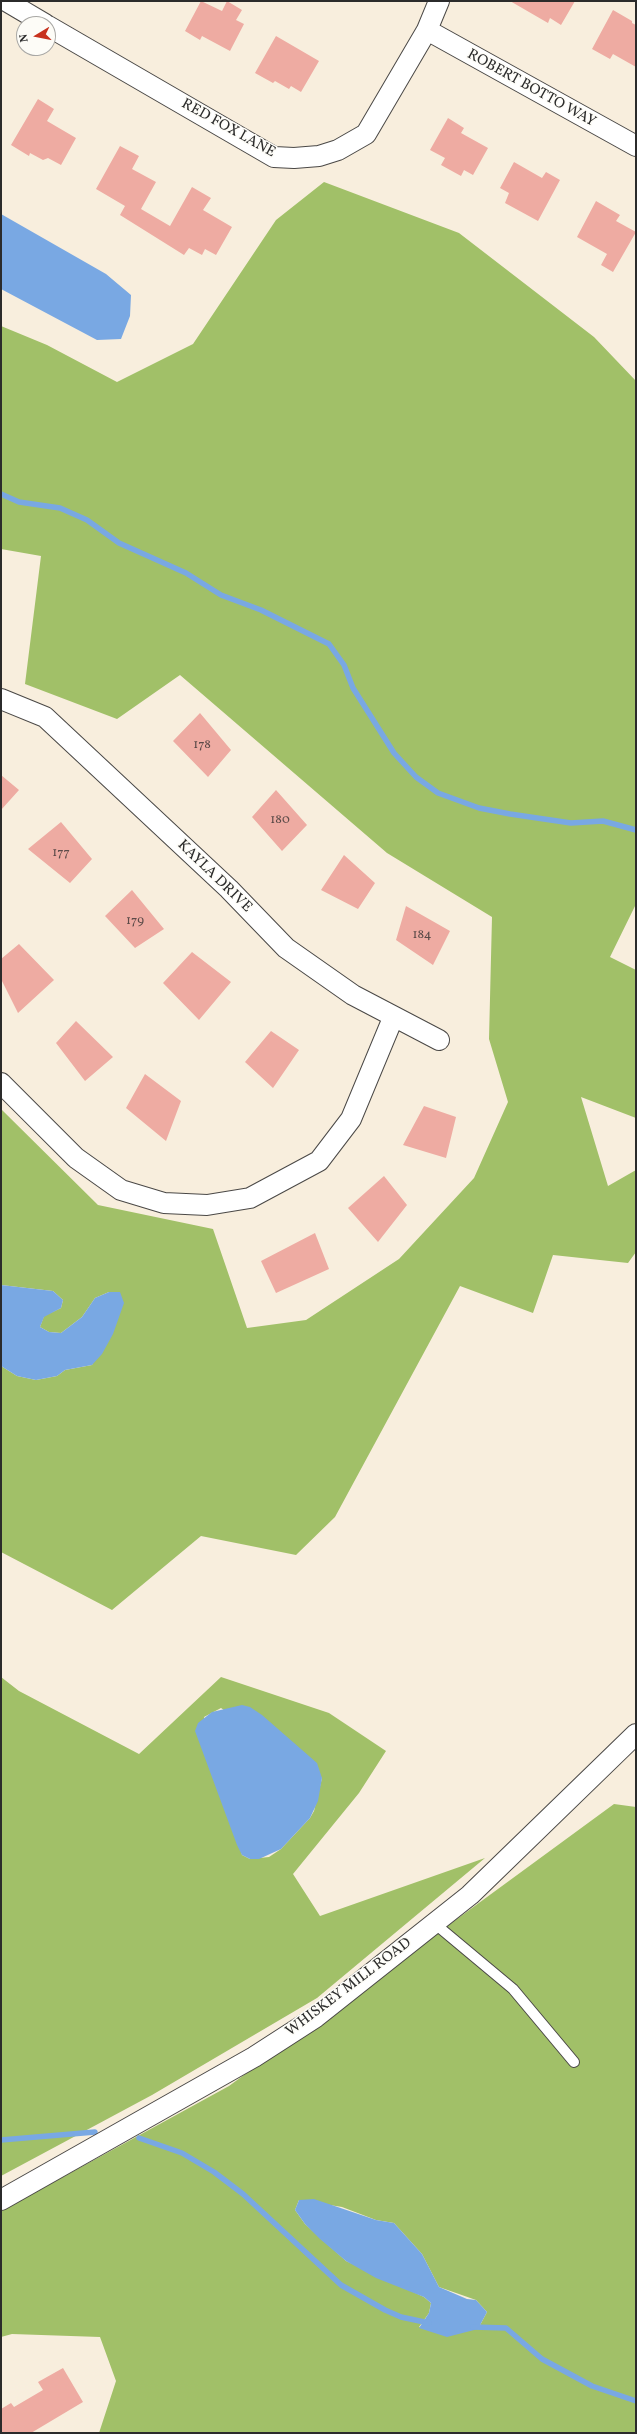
<!DOCTYPE html>
<style>
body{margin:0}
#map{position:relative;width:637px;height:2434px;overflow:hidden;background:#f8eedd;font-family:Vollkorn,serif}
canvas{display:block}
.frame{position:absolute;inset:0;border:2px solid #2b2b2b;pointer-events:none}
.north{position:absolute;left:16px;top:16px;width:40px;height:40px;box-sizing:border-box;background:#fdfcf7;border:1px solid #a9a8a5;border-radius:50%;rotate:260deg;font-size:11px;font-weight:700;line-height:16px;text-align:center;color:#2b2b2b}
.north::after{content:'';display:block;margin:auto;width:14px;height:18px;background:#c8321e;clip-path:polygon(50% 0,100% 100%,50% 72%,0 100%)}
</style>
<div id="map">
<canvas width="637" height="2434"></canvas>
<div class="frame"></div>
<div class="north">N</div>
</div>
<script>
const ctx = document.querySelector('canvas').getContext('2d');
ctx.lineJoin = 'round';
function fill(path, color) {
  ctx.fillStyle = color;
  ctx.fill(path, 'evenodd');
}
function shape(rows) {
  const path = new Path2D();
  for (const r of rows) {
    path.moveTo(r[0], r[1]);
    for (let i = 2; i < r.length; i += 2) path.lineTo(r[i], r[i + 1]);
  }
  return path;
}
function stroke(path, color, width, dash) {
  ctx.strokeStyle = color;
  ctx.lineWidth = width;
  ctx.lineCap = dash ? 'butt' : 'round';
  ctx.setLineDash(dash || []);
  ctx.stroke(path);
}
function label(font, color, halo, rows, align = 'center') {
  ctx.font = font + ' Vollkorn,serif';
  ctx.lineWidth = 3;
  ctx.setLineDash([]);
  ctx.textBaseline = 'middle';
  ctx.strokeStyle = halo;
  ctx.fillStyle = color;
  for (const [text, x, y, turn = 0] of rows) {
    ctx.save();
    ctx.translate(x, y);
    ctx.rotate((+turn || 0) * Math.PI / 180);
    ctx.textAlign = isNaN(turn) ? turn : align;
    if (halo) ctx.strokeText(text, 0, 0);
    ctx.fillText(text, 0, 0);
    ctx.restore();
  }
}
fill(shape([
 [324,182,459,233,594,337,636,381,636,904,610,957,636,970,636,1118,581,1097,608,1186,636,1170,636,1252,628,1263,553,1255,533,1313,460,1286,335,1517,296,1555,201,1536,112,1610,1,1552,1,1366,17,1376,36,1380,57,1376,65,1370,92,1365,120,1292,109,1292,95,1298,82,1317,61,1333,49,1332,40,1327,44,1316,61,1308,63,1300,53,1291,1,1285,1,1109,98,1205,213,1229,247,1328,306,1320,399,1259,474,1178,508,1102,489,1039,492,917,387,853,180,675,117,719,25,684,41,556,1,549,1,326,47,345,117,382,193,344,276,220],
 [1,1677,19,1691,139,1754,221,1677,329,1713,386,1751,359,1793,293,1874,320,1916,485,1858,317,1998,152,2095,1,2176],
 [221,1708,322,1778,314,1811,310,1818,281,1849,269,1857,250,1859,242,1855,204,1717],
 [614,1804,636,1807,636,2433,99,2433,116,2381,100,2337,12,2334,1,2337,1,2211,229,2086],
 [299,2200,342,2207,376,2220,394,2223,422,2254,439,2287,476,2300,487,2312,478,2329,419,2327,429,2313,431,2303,424,2297,346,2261,305,2224,295,2210]
]), '#a1c068');
fill(shape([
 [1,214,106,274,131,295,130,316,121,339,97,340,1,289],
 [1,1285,53,1291,63,1300,61,1308,44,1317,40,1327,49,1332,61,1333,82,1317,95,1298,109,1292,120,1292,124,1303,113,1334,102,1354,92,1365,65,1370,57,1376,36,1380,17,1376,1,1366],
 [242,1705,250,1707,262,1715,317,1763,322,1778,318,1801,310,1818,281,1849,259,1859,250,1859,242,1855,237,1845,195,1731,198,1723,212,1712],
 [314,2199,376,2220,394,2223,422,2254,439,2287,467,2299,476,2300,487,2312,478,2329,447,2337,419,2328,429,2313,431,2303,424,2297,376,2278,346,2261,320,2239,305,2224,295,2210,299,2200]
]), '#79a8e3');
stroke(shape([
 [1,494,19,502,60,508,87,520,119,543,186,573,221,595,261,610,329,644,344,665,353,688,394,753,416,777,438,793,479,808,510,814,571,823,603,821,636,830],
 [139,2138,182,2153,214,2172,243,2194,341,2285,385,2310,401,2317,429,2323],
 [1,2140,95,2132],
 [473,2327,506,2328,542,2359,592,2386,636,2401]
]), '#79a8e3', 5.5);
fill(shape([
 [201,1,222,11,227,1,242,10,236,20,244,24,230,51,202,36,200,40,185,31],
 [510,1,575,1,561,25,550,18,548,23],
 [613,10,632,21,632,23,636,25,636,67,613,54,610,59,592,49],
 [276,36,319,61,301,92,291,86,289,89,275,81,273,83,255,73],
 [38,99,54,109,47,121,76,138,61,165,48,158,43,160,30,153,29,156,11,145],
 [448,118,464,128,461,133,488,148,473,175,464,170,461,176,441,165,445,158,430,150],
 [120,146,139,156,132,169,156,182,141,209,170,226,192,187,211,198,203,210,232,227,216,255,205,249,202,255,189,248,184,255,120,215,125,206,96,189],
 [514,162,542,178,546,172,560,180,538,221,505,203,509,193,500,188],
 [596,201,620,215,616,221,636,232,613,272,601,265,607,254,577,237],
 [200,713,231,750,208,777,173,741],
 [1,775,19,790,1,810],
 [276,790,307,825,282,851,252,817],
 [61,822,92,859,70,883,28,849],
 [344,855,375,883,358,909,321,890],
 [132,890,164,929,135,948,105,916],
 [406,906,450,931,433,965,396,940],
 [19,944,54,980,18,1013,1,979,1,959],
 [192,952,231,982,199,1020,163,983],
 [76,1021,113,1057,85,1081,56,1043],
 [271,1031,299,1050,273,1088,245,1062],
 [145,1074,181,1101,166,1141,126,1108],
 [424,1106,456,1117,446,1158,403,1145],
 [384,1176,407,1205,378,1242,348,1208],
 [315,1233,329,1269,276,1293,261,1261],
 [63,2368,83,2402,31,2433,1,2433,1,2409,11,2403,14,2407,43,2390,38,2382]
]), '#eeaba2');
const lane = shape([
 [434,1923,513,1989,574,2062]
]);
const street = shape([
 [6,1,45,24],
 [48,26,274,157,294,158,319,156,338,150,366,134,427,30,439,1],
 [427,30,636,146],
 [1,699,45,717,229,889,286,948,353,995,439,1040],
 [1,1083,76,1158,121,1190,164,1203,207,1205,250,1198,319,1161,351,1119,393,1018],
 [1,2200,254,2057,316,2017,470,1895,636,1734]
]);
stroke(lane, '#4a4846', 12);
stroke(street, '#4a4846', 22);
stroke(lane, '#fff', 10);
stroke(street, '#fff', 20);
label('13px', '#5c4b49', null, [
 ["178",202,746],
 ["180",280,821],
 ["177",61,854],
 ["179",135,922],
 ["184",422,936]
]);
label('15px', '#2b2b2b', '#fdfcf7', [
 ["ROBERT BOTTO WAY",531,89,29],
 ["RED FOX LANE",228,129,29],
 ["KAYLA DRIVE",214,877,44],
 ["WHISKEY MILL ROAD",349,1988,-37]
]);
</script>
